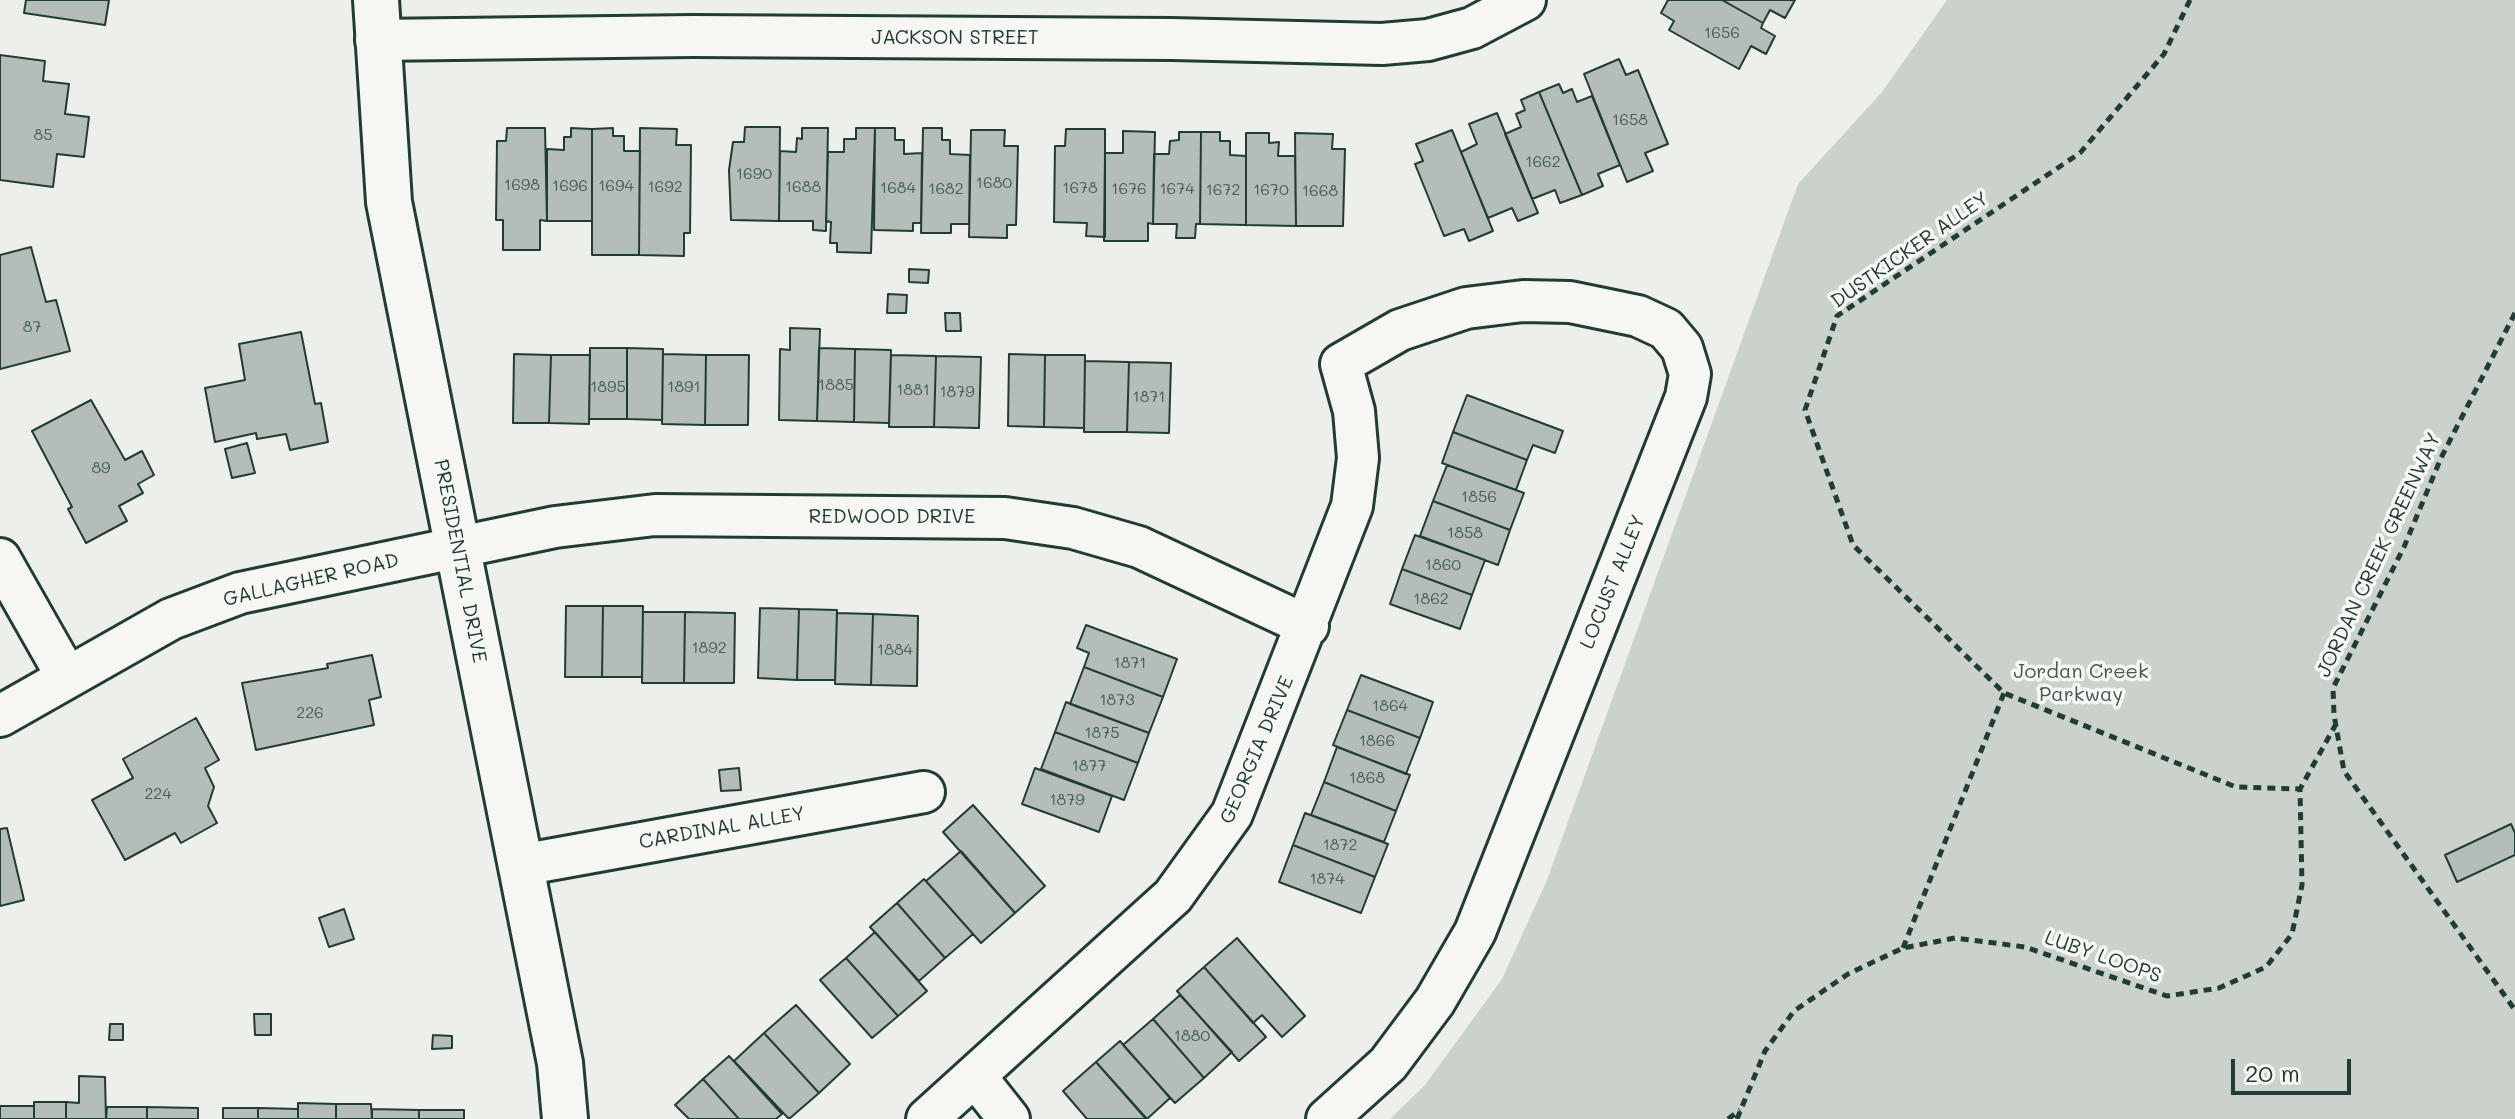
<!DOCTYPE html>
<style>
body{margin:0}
#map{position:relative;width:2515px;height:1119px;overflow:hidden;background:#edefea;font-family:Mali,sans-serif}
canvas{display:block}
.scale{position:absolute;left:2231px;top:1059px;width:120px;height:36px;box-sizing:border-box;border:4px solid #1f3d34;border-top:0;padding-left:10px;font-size:24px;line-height:28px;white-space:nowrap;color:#1f3d34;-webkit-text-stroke:6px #f6f6f2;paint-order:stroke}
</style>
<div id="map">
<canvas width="2515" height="1119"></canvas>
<div class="scale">20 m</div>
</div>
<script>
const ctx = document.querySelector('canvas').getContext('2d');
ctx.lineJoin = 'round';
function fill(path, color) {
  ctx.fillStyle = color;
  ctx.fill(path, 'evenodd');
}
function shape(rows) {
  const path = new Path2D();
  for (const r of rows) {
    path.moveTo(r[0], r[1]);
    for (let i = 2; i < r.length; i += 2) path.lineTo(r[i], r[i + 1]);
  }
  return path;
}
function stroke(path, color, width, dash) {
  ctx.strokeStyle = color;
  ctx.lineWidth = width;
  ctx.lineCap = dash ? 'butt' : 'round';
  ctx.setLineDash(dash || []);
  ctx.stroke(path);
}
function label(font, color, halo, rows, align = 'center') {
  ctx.font = font + ' Mali,sans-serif';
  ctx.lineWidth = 7;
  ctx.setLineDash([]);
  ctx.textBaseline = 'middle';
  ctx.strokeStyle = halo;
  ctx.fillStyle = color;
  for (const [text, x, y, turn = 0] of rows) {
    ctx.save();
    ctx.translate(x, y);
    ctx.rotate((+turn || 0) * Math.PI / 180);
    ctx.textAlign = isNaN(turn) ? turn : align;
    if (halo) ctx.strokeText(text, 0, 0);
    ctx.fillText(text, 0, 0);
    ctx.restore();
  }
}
fill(shape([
 [1947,0,2515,0,2515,1119,1390,1119,1425,1085,1502,979,1547,880,1798,184,1882,92]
]), '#cbd2cc');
const building = shape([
 [26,0,109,0,105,25,24,13,26,0],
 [1668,0,1722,0,1763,23,1761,28,1775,36,1766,54,1751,46,1739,69,1669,30,1674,21,1661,13,1668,0],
 [1722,0,1795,0,1785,18,1770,10,1763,23,1722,0],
 [0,55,45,61,43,81,69,84,65,114,89,117,84,157,57,154,53,187,0,180,0,55],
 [1619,59,1626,75,1638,70,1668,144,1645,153,1653,171,1627,182,1584,74,1619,59],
 [1559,84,1563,93,1572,89,1577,102,1592,96,1620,165,1598,174,1603,186,1582,195,1539,92,1559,84],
 [1539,92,1582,195,1560,203,1555,190,1532,199,1505,134,1521,127,1516,114,1525,110,1521,100,1539,92],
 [1497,113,1538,213,1518,221,1512,208,1488,218,1461,152,1477,144,1469,124,1497,113],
 [745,127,780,127,779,221,731,220,729,170,733,142,744,142,745,127],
 [507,128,545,128,547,221,540,220,540,250,503,250,503,220,496,220,497,141,506,141,507,128],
 [571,128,592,129,592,221,547,221,547,149,564,150,564,137,571,137,571,128],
 [613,128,613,136,624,136,624,151,640,151,639,255,592,255,592,129,613,128],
 [640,128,677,129,676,145,691,145,690,233,684,233,684,256,639,255,640,128],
 [802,128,828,128,826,231,813,230,813,221,779,221,780,151,796,152,797,138,802,139,802,128],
 [856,128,875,128,871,253,837,252,837,243,830,243,831,222,826,221,828,152,844,152,844,139,856,139,856,128],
 [875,128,895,128,895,140,904,140,904,154,922,153,921,223,913,223,913,231,874,230,875,128],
 [923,128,942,128,942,140,950,140,950,154,970,155,969,224,951,224,951,233,921,233,923,128],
 [1066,129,1105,129,1105,237,1086,236,1087,223,1054,222,1055,146,1065,146,1066,129],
 [971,130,1005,130,1004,146,1018,146,1016,225,1007,225,1007,238,969,237,971,130],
 [1452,130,1493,231,1469,241,1464,229,1444,236,1415,164,1423,161,1416,144,1452,130],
 [1123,131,1155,132,1153,224,1148,223,1148,241,1104,241,1105,153,1123,153,1123,131],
 [1179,132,1201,132,1200,224,1196,224,1195,238,1176,238,1177,224,1153,224,1154,154,1169,154,1170,141,1179,140,1179,132],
 [1201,132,1220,132,1220,141,1230,141,1230,155,1246,156,1246,225,1200,224,1201,132],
 [1246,133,1269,133,1269,143,1279,142,1278,156,1295,156,1296,226,1246,225,1246,133],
 [1295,133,1333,134,1332,149,1345,149,1343,226,1296,226,1295,133],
 [31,247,46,302,56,300,70,351,0,369,0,255,31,247],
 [909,269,929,270,928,283,909,282,909,269],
 [888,294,907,295,906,313,887,313,888,294],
 [945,313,960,313,961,331,946,331,945,313],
 [790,328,820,329,817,421,779,420,780,349,790,350,790,328],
 [301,332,315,404,321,403,328,442,290,450,286,434,257,439,256,433,215,442,205,388,245,380,239,344,301,332],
 [590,348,627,348,627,419,589,419,590,348],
 [627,348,663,349,662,420,627,419,627,348],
 [819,348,855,349,854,422,817,421,819,348],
 [855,349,891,350,889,423,854,422,855,349],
 [514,354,551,355,549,423,513,423,514,354],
 [663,354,706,355,705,425,662,424,663,354],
 [1009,354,1045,355,1044,427,1008,426,1009,354],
 [551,355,590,355,589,424,549,423,551,355],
 [706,355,749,355,748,425,705,425,706,355],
 [891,355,936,356,934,427,889,427,891,355],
 [1045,355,1085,355,1084,428,1044,427,1045,355],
 [936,356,981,357,979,428,934,427,936,356],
 [1085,361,1129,362,1127,432,1084,432,1085,361],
 [1129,362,1171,363,1169,433,1127,432,1129,362],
 [1467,395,1563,431,1555,453,1533,445,1527,460,1453,432,1467,395],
 [91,400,125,460,142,451,154,475,138,484,143,493,119,506,127,521,86,543,68,509,72,507,32,431,91,400],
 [1453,432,1527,460,1516,490,1442,463,1453,432],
 [247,443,255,473,232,478,225,449,247,443],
 [1447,465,1524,493,1510,530,1433,501,1447,465],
 [1433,501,1510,530,1498,565,1420,536,1433,501],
 [1415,535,1485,560,1472,595,1402,569,1415,535],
 [1402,569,1472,595,1460,629,1390,604,1402,569],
 [566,606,603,606,602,677,565,677,566,606],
 [603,606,643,606,642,677,602,677,603,606],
 [760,608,799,609,797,680,758,678,760,608],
 [799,609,837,610,835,680,797,680,799,609],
 [643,612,685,612,684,683,642,683,643,612],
 [685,612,735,613,734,683,684,683,685,612],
 [837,613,873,614,871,685,835,684,837,613],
 [873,614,918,616,917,686,871,685,873,614],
 [1086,625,1177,659,1163,697,1084,667,1089,653,1077,648,1086,625],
 [372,655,381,697,369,700,374,725,256,750,242,683,328,668,327,664,372,655],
 [1084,667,1163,697,1149,733,1070,704,1084,667],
 [1361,675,1433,702,1420,738,1347,710,1361,675],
 [1066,702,1149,733,1138,763,1055,732,1066,702],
 [1347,710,1420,738,1406,774,1333,745,1347,710],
 [196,718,219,760,205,768,214,787,208,806,217,823,181,843,175,833,125,860,92,800,133,778,123,759,196,718],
 [1055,732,1138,763,1124,800,1041,769,1055,732],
 [1337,747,1410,775,1396,811,1324,782,1337,747],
 [739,768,741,790,721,791,719,770,739,768],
 [1035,768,1112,796,1099,832,1022,804,1035,768],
 [1324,782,1396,811,1384,842,1311,815,1324,782],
 [973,805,1045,886,1015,913,943,832,973,805],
 [1305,813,1388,844,1375,877,1293,845,1305,813],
 [2511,824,2515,833,2515,855,2457,882,2445,855,2511,824],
 [7,828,24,900,0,906,0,829,7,828],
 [1293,845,1375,877,1361,913,1279,882,1293,845],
 [961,851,1015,913,981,943,926,881,961,851],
 [924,879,973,934,945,958,897,903,924,879],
 [897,903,945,958,919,981,870,927,897,903],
 [344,909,354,939,329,947,319,918,344,909],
 [875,932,927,991,898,1016,846,958,875,932],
 [1237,938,1305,1016,1282,1037,1262,1015,1253,1023,1204,967,1237,938],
 [846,958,898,1016,872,1038,820,980,846,958],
 [1204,967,1266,1037,1239,1061,1177,991,1204,967],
 [1180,995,1232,1052,1204,1078,1153,1019,1180,995],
 [796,1005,850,1064,819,1093,764,1033,796,1005],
 [254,1014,271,1014,271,1035,255,1035,254,1014],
 [1153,1019,1204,1078,1175,1103,1123,1045,1153,1019],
 [110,1024,123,1024,123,1040,109,1040,110,1024],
 [764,1033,819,1093,789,1119,734,1061,764,1033],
 [433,1035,452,1036,452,1048,432,1049,433,1035],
 [1120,1041,1170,1098,1147,1119,1096,1062,1120,1041],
 [729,1056,782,1114,776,1119,739,1119,703,1079,729,1056],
 [1096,1062,1146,1119,1087,1119,1063,1091,1096,1062],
 [79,1076,105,1077,106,1119,66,1119,66,1102,79,1103,79,1076],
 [703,1079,739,1119,689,1119,675,1105,703,1079],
 [34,1102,66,1102,66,1119,34,1119,34,1102],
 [298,1103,336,1104,336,1119,298,1119,298,1103],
 [336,1104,371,1104,372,1119,336,1119,336,1104],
 [0,1106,34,1106,34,1119,0,1119,0,1106],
 [107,1107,147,1107,147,1119,106,1119,107,1107],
 [147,1107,198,1108,198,1119,147,1119,147,1107],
 [223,1108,258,1108,258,1119,223,1119,223,1108],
 [258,1108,298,1109,298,1119,258,1119,258,1108],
 [372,1109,419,1110,419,1119,372,1119,372,1109],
 [419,1110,464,1110,464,1119,419,1119,419,1110]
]);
fill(building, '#b4bdb8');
stroke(building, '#1f3d34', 2);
const street = shape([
 [376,40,693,36,1172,39,1382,44,1428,40,1472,28,1525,0],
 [0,559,67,677],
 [0,716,171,619,240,593,555,527,655,515,1005,518,1073,528,1139,547,1308,626],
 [521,865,924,792],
 [975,1076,1009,1119],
 [927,1119,1173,896,1232,814,1352,506,1358,458,1354,411,1341,364,1400,330,1466,308,1523,301,1570,302,1638,316,1666,329,1682,348,1690,374,1686,397,1475,932,1435,1001,1388,1064,1327,1119]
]);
const secondary = shape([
 [376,0,389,202,560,1063,565,1119]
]);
stroke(street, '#1f3d34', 46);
stroke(secondary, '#1f3d34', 50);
stroke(shape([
 [2190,0,2164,54,2080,153,1837,316,1805,410,1853,545,2004,693,2236,787,2300,789],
 [2515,313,2441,458,2404,547,2333,688,2334,715,2344,771,2515,1010],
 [1903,948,2004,693],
 [1728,1119,1740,1110],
 [1737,1119,1765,1051,1794,1011,1848,974,1903,948,1955,938,2025,947,2167,996,2219,988,2266,967,2292,934,2302,885,2300,789,2336,724]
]), '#1f3d34', 5, [8, 6]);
stroke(street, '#f6f6f2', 40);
stroke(secondary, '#f6f6f2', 44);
label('16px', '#445d55', null, [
 ["1656",1722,33],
 ["1658",1630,120],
 ["85",43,135],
 ["1662",1543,162],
 ["1690",754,174],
 ["1680",994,183],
 ["1698",522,185],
 ["1696",570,186],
 ["1694",616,186],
 ["1692",665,187],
 ["1688",803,187],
 ["1684",898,188],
 ["1678",1080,188],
 ["1682",946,189],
 ["1676",1129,189],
 ["1674",1177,189],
 ["1672",1223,190],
 ["1670",1271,190],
 ["1668",1320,191],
 ["87",32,327],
 ["1885",836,385],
 ["1895",608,387],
 ["1891",684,387],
 ["1881",913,390],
 ["1879",957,392],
 ["1871",1149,397],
 ["89",101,468],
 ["1856",1479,497],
 ["1858",1465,533],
 ["1860",1443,565],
 ["1862",1431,599],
 ["1892",709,648],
 ["1884",895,650],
 ["1871",1130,663],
 ["1873",1117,700],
 ["1864",1390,706],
 ["226",310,713],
 ["1875",1102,733],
 ["1866",1377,741],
 ["1877",1089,766],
 ["1868",1367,778],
 ["224",158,794],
 ["1879",1067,800],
 ["1872",1340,845],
 ["1874",1327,879],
 ["1880",1192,1036]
]);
label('20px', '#1f3d34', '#f6f6f2', [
 ["JACKSON STREET",955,38],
 ["DUSTKICKER ALLEY",1910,250,-35],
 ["REDWOOD DRIVE",892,517],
 ["JORDAN CREEK GREENWAY",2379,555,-65],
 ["PRESIDENTIAL DRIVE",460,561,79],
 ["GALLAGHER ROAD",311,580,-13],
 ["LOCUST ALLEY",1613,582,-68],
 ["GEORGIA DRIVE",1257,750,-67],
 ["CARDINAL ALLEY",722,828,-10],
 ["LUBY LOOPS",2103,957,19]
]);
label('20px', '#415b52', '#f6f6f2', [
 ["Jordan Creek",2081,672],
 ["Parkway",2081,695]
]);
</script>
